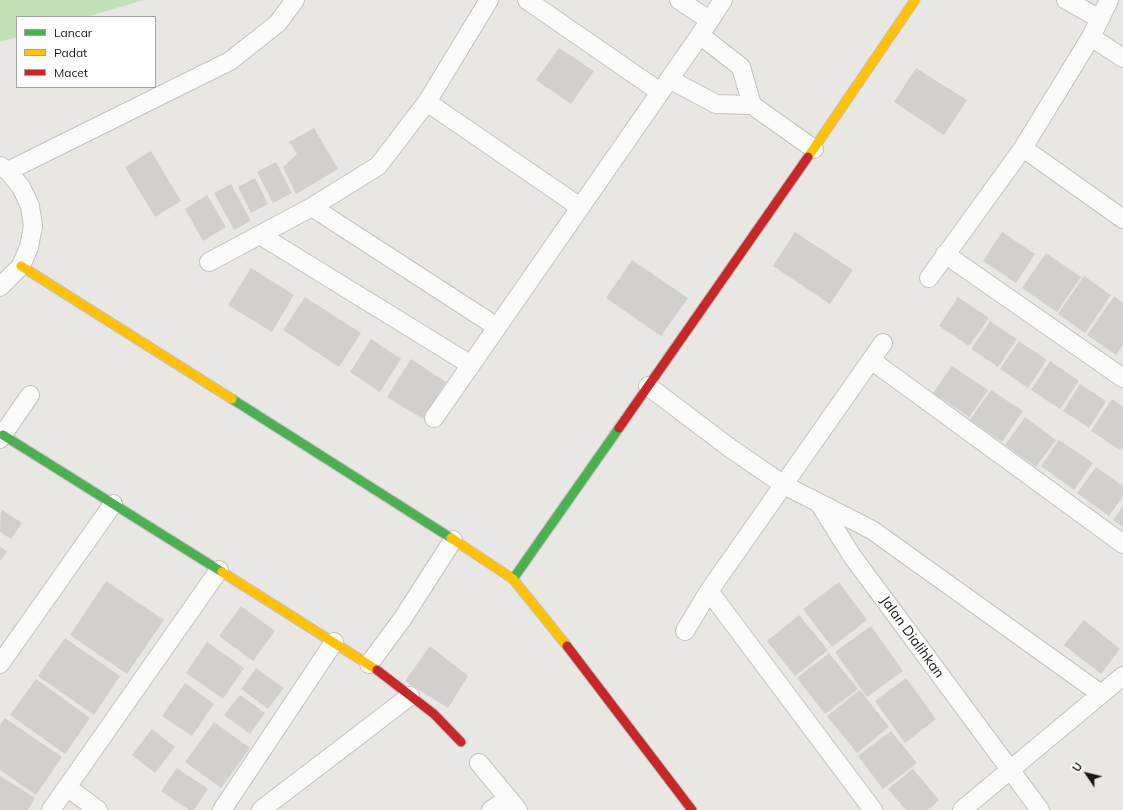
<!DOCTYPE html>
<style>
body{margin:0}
#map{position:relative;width:1123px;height:810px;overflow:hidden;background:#e9e7e4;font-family:Mulish,sans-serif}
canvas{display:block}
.legend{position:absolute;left:16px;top:16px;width:140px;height:72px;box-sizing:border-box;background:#fff;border:1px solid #a3a3a2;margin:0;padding:5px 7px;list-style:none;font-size:12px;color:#1a1816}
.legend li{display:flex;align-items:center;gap:8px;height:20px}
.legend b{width:20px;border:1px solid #a3a3a2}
.north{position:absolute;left:1067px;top:754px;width:40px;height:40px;-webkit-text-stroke:3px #fff;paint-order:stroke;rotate:305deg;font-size:11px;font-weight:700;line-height:16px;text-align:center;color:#1a1816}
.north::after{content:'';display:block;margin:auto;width:14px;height:18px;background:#1a1816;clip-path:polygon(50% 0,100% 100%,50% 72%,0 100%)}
</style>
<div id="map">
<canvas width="1123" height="810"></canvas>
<ul class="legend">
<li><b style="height:5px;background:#4caf50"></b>Lancar</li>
<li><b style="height:5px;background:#ffc107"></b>Padat</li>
<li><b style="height:5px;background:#c62828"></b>Macet</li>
</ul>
<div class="north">U</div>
</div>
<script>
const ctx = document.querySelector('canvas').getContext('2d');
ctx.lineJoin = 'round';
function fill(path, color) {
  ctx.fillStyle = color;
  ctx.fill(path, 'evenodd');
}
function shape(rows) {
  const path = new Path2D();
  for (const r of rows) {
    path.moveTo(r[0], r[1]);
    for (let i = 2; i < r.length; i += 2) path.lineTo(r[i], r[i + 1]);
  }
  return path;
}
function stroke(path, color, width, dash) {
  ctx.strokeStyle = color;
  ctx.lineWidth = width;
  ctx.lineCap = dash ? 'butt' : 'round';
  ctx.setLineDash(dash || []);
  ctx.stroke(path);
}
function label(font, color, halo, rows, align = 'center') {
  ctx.font = font + ' Mulish,sans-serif';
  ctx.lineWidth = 4;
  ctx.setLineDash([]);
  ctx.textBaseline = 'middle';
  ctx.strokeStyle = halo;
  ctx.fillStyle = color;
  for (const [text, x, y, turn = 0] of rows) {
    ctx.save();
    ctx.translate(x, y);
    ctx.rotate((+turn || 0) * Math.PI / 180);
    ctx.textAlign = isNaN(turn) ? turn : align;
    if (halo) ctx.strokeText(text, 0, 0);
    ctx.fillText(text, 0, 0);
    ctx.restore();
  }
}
fill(shape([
 [0,0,144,0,86,17,17,17,17,37,0,42]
]), '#c2e1b6');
fill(shape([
 [559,48,594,71,571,104,536,80],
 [916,68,967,100,944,135,894,102],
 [314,128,338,169,296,194,283,167,297,154,289,142],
 [151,151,181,201,155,217,125,167],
 [276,162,292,193,273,203,257,172],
 [255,178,268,204,251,213,238,187],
 [231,184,251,221,234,230,214,193],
 [207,195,226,227,203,241,185,209],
 [795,232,853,270,830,304,773,266],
 [1002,232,1035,254,1016,283,983,261],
 [1046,253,1081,277,1057,312,1022,288],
 [632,260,688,298,661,336,606,298],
 [251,268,294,295,272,332,228,305],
 [1084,276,1111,295,1085,333,1058,314],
 [1114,296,1123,303,1123,345,1116,355,1087,335],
 [305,297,361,333,339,367,283,330],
 [958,297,989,318,969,346,939,326],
 [990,321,1017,339,998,367,971,349],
 [371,339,401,359,380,392,350,372],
 [1019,341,1047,360,1028,388,1000,369],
 [411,359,446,382,423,419,387,397],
 [1050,361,1079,381,1060,409,1031,390],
 [952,366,988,390,969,417,933,393],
 [1080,384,1106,401,1089,428,1063,411],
 [991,390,1023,411,1002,442,970,420],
 [1112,399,1123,407,1123,446,1120,450,1091,431],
 [1025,417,1056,440,1036,467,1005,445],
 [1059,440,1093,463,1074,490,1041,466],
 [1096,467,1123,486,1123,496,1109,516,1077,493],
 [1123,506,1123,527,1113,520],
 [1,509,22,523,11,539,0,532],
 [0,546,7,552,0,561],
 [106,581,164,620,127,674,70,635],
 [839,582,867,620,832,647,803,609],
 [241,606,275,631,253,661,219,636],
 [799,615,828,650,795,676,767,641],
 [1084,620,1120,649,1101,674,1064,645],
 [871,626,903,671,867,697,835,652],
 [65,638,120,676,94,715,38,676],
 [207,642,244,668,223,699,186,673],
 [430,646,468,676,448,708,405,681],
 [829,653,858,689,825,714,797,678],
 [256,668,284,688,268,709,241,689],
 [906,678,936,719,905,743,875,701],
 [36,679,90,718,65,754,10,715],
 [185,683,214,704,192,736,162,716],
 [860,690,889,727,857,753,827,716],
 [240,695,265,713,250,734,224,715],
 [5,718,62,757,36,795,0,770,0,725],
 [214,722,250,748,221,788,185,762],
 [152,729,175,747,155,773,132,755],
 [891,731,917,763,883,789,858,756],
 [177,768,208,789,194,810,189,810,161,791],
 [913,769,939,800,928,810,906,810,888,789],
 [0,776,35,798,28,810,0,810]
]), '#d2cfce');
const street = shape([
 [527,0,660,92],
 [679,0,709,20],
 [1066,0,1100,19],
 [700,35,741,67,752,105],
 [1091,37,1123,58],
 [669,79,716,104,752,105,814,149],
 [427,102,580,207],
 [1023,148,1123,219],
 [0,166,8,171,21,187,30,206,33,226,29,247,21,266,0,287],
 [8,171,230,61,278,23,295,0],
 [312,207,497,327],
 [260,235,471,365],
 [945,254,1123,378],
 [209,262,312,207,378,166,427,102,489,0],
 [929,278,1023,148,1091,37,1109,0],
 [871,360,1123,544],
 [648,386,730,448,784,485,872,530,1101,694],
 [434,418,700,35,723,0],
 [0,439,30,395],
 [819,503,852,556,1040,810],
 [709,591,873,810],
 [685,631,709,591,883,343],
 [0,664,113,504],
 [369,664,403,618,453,540],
 [479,763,518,810],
 [67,787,98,810],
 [51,810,219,570],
 [222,810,334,642],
 [261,810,410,696],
 [491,810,508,798],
 [962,810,1123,676]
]);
const fast = shape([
 [232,399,451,538],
 [3,435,222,572],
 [513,579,619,428]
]);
const slow = shape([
 [808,157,915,0],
 [21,266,232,399],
 [451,538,513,579,567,646],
 [222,572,377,670]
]);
const jam = shape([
 [619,428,808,157],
 [567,646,692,810],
 [377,670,434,714,461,742]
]);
stroke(street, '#c4c2c0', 20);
stroke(fast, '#c4c2c0', 11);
stroke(slow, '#c4c2c0', 11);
stroke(jam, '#c4c2c0', 11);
stroke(street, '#fcfbfb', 18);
stroke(fast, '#4caf50', 9);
stroke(slow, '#ffc107', 9);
stroke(jam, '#c62828', 9);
label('14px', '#1a1816', '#fff', [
 ["Jalan Dialihkan",912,637,54]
]);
</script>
